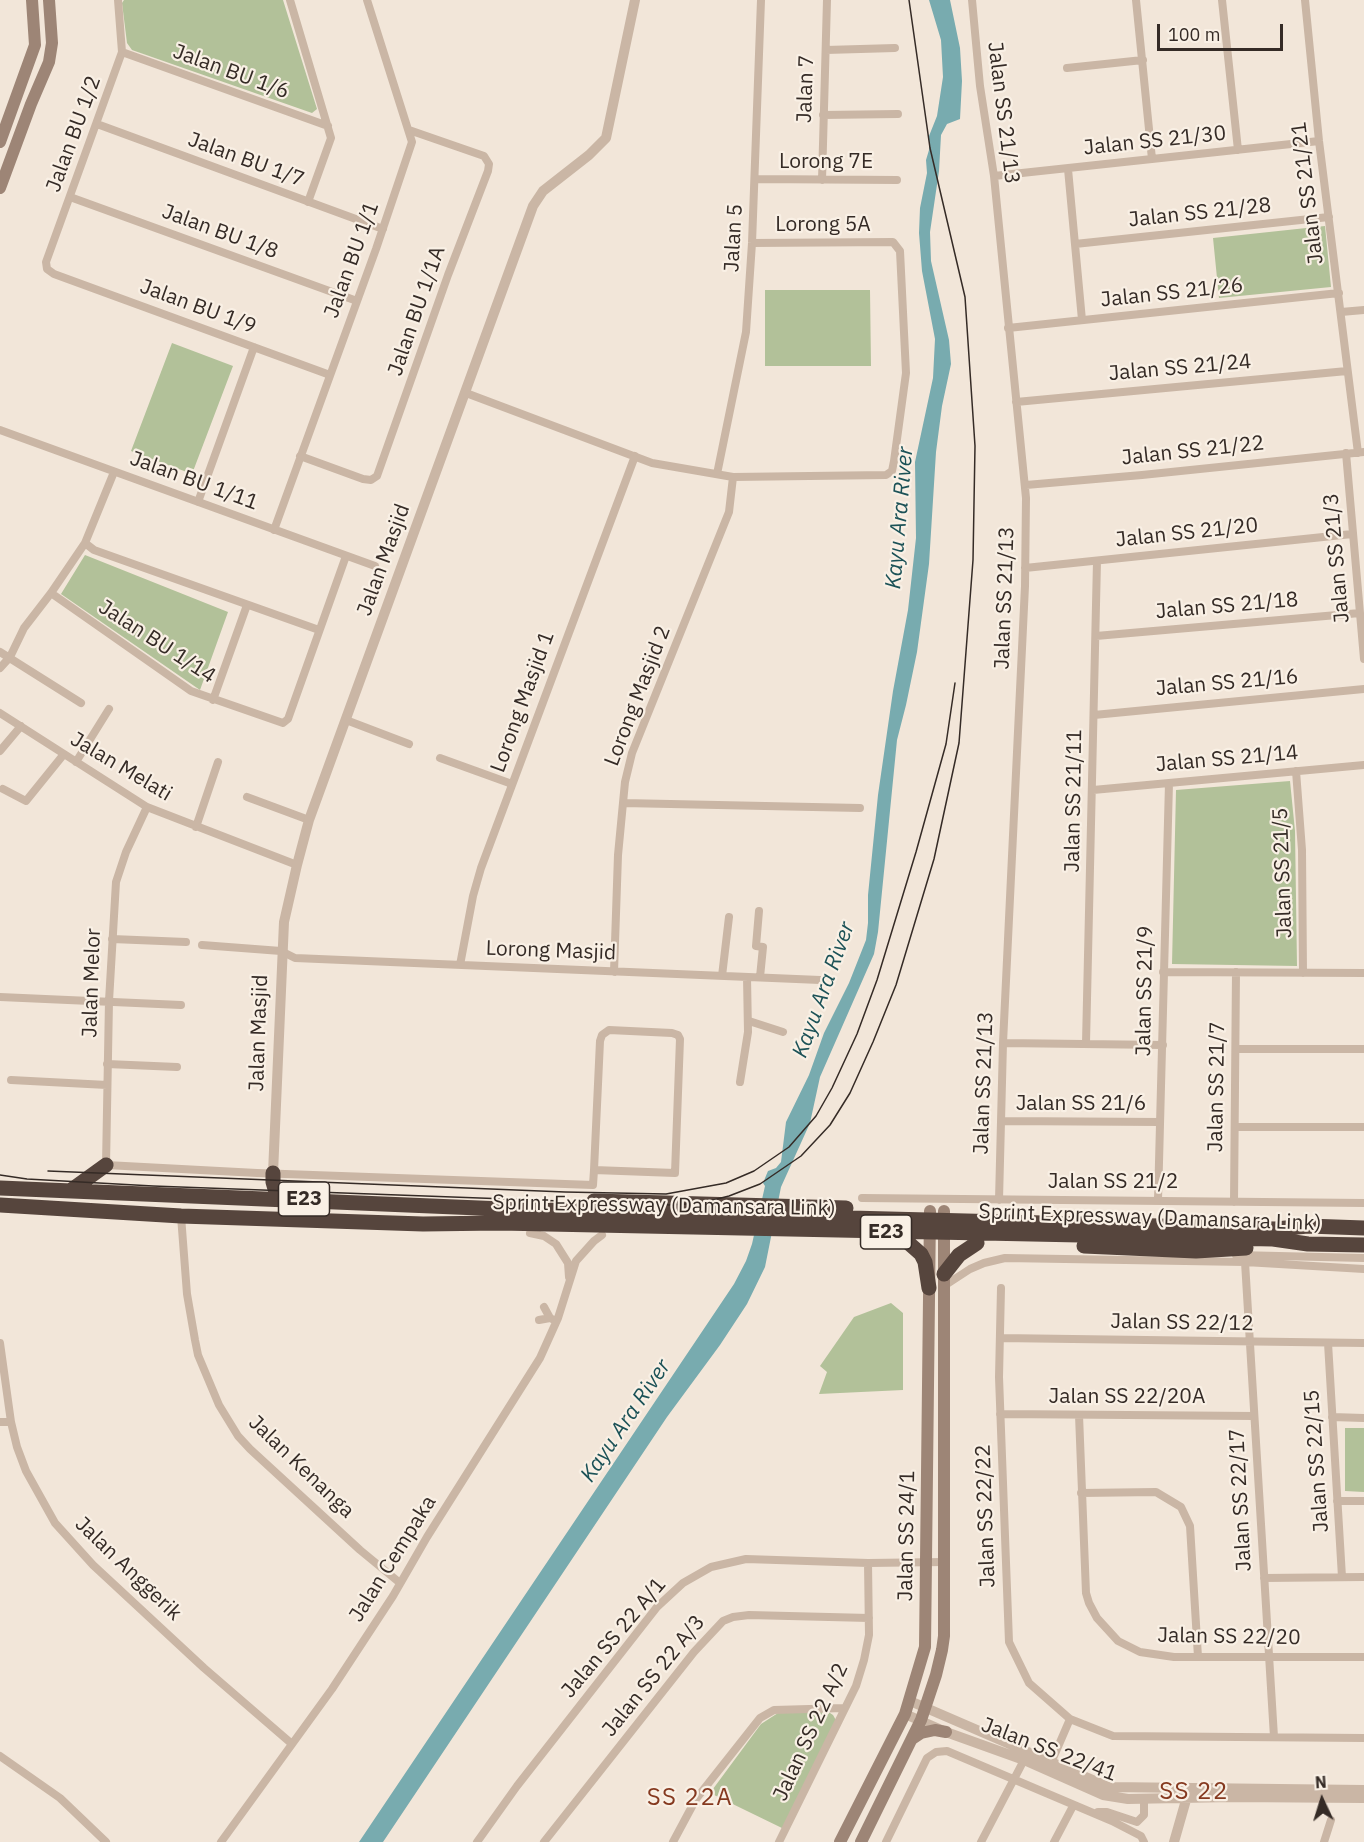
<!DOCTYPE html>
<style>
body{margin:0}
#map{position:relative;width:1364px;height:1842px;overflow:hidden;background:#f2e6d9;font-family:"IBM Plex Sans",sans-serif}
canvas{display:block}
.north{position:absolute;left:1292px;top:1770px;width:60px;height:60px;-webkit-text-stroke:4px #f9f0e5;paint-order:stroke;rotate:356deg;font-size:16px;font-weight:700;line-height:24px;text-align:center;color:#352b26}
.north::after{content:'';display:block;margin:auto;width:21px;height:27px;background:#352b26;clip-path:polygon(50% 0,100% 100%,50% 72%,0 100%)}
.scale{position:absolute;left:1157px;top:24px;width:126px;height:27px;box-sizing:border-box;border:3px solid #352b26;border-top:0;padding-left:8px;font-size:18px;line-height:21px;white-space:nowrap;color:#352b26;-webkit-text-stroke:4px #f9f0e5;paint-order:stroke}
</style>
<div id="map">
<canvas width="1364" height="1842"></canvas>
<div class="north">N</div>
<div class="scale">100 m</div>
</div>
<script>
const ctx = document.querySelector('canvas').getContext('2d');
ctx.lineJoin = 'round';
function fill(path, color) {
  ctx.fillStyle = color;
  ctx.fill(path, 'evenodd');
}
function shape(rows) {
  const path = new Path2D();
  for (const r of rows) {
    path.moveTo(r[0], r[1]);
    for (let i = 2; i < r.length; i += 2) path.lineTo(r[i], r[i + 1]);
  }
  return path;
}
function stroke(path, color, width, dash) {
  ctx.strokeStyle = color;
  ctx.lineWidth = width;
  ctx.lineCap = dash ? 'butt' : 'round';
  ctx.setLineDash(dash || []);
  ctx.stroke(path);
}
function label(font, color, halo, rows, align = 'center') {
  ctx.font = font + ' "IBM Plex Sans",sans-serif';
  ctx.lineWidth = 4.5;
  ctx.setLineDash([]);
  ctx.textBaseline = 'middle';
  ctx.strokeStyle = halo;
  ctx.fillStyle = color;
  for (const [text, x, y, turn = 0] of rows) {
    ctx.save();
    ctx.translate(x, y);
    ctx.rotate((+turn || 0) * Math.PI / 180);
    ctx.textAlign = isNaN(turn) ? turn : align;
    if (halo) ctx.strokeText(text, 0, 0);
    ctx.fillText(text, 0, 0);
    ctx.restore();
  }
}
fill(shape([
 [124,0,283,0,317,109,312,113,132,50,127,43,122,3],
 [1325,226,1331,287,1219,298,1213,238],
 [765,290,870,290,871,366,765,366],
 [172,343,233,366,192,474,131,451],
 [85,555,228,612,200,690,61,594],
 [1290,781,1295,831,1297,966,1172,964,1176,790],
 [891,1303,903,1313,903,1390,819,1394,827,1372,820,1366,854,1317],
 [1345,1428,1364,1428,1364,1492,1345,1491],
 [824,1709,833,1715,837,1722,784,1829,710,1793,761,1724,778,1713]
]), '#b2c199');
fill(shape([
 [929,0,950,0,960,48,962,81,960,119,947,124,941,135,939,171,930,232,931,261,949,340,951,364,942,406,936,452,929,564,917,652,906,705,897,740,878,932,874,954,820,1077,810,1123,781,1187,765,1267,747,1304,720,1345,667,1417,383,1842,359,1842,734,1284,746,1261,752,1244,765,1186,763,1183,768,1171,776,1168,781,1162,786,1122,809,1075,824,1033,849,983,866,940,868,923,868,895,878,795,893,691,908,610,916,538,915,462,933,378,935,339,922,271,919,233,920,208,927,173,926,160,929,150,929,136,937,116,943,77,941,40]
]), '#78abaf');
stroke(shape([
 [118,0,122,52,46,262,47,269,54,274,330,375],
 [290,0,331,138,308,202],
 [972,0,980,86,994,176,1026,498,1025,586,1003,1043,999,1200],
 [1136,0,1152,159],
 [1222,0,1238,150],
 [1305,0,1319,141,1358,453],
 [826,50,895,48],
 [122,52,328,126],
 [1067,68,1143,60],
 [823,115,898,114],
 [97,124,383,229],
 [1068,169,1082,320],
 [994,176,1319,141],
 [755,179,897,180],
 [822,180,827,0],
 [70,197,357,301],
 [1075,244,1329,217],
 [1341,312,1364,310],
 [1008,328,1339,293],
 [466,393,652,463,733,477,886,475,892,471,894,461,906,373,900,251,893,242,752,243],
 [1016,402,1347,371],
 [0,430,375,566],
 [1346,453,1364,659],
 [300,456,363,479,371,480,377,476,448,275,488,171,489,164,484,156,409,130],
 [717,474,746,332,752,243,761,0],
 [1026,485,1142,475,1364,452],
 [198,502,254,347],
 [274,530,376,249,412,142,367,0],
 [85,543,94,550,319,630],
 [1025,568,1352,534],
 [51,593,191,691,283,723,288,719,346,556],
 [1096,636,1360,613],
 [0,652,81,703],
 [0,668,10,657,24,628,51,593,85,543,114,472],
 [213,700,247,605],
 [0,713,147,807,297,865],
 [1094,715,1364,689],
 [346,720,409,744],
 [0,751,21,726],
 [440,758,512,784],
 [76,762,109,709],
 [1296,771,1302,850,1303,973],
 [3,789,26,801,64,754],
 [1093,790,1364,765],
 [247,797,309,820],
 [623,803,860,808],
 [147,807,126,852,116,882,109,1001,106,1165,257,1173,593,1185,594,1170,600,1041,602,1035,609,1030,672,1033,678,1035,680,1039,675,1173,594,1170],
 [196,827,218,762],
 [759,911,756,946,763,947,760,977],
 [112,939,186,942],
 [202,945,281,951,295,958,820,980],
 [460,965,473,896,481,868,635,456],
 [614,972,618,855,625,782,632,753,729,512,733,477],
 [1163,972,1364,973],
 [722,976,729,917],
 [0,997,181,1005],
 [749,1021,783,1032],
 [1003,1043,1163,1045],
 [1086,1043,1097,561],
 [1236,1049,1364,1049],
 [107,1064,177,1067],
 [11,1080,107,1085],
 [740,1082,748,1032,747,977],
 [1001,1121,1160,1122],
 [1235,1127,1364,1127],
 [862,1198,1364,1203],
 [1158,1200,1169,783],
 [1234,1202,1236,972],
 [181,1216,187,1294,195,1340,198,1355,219,1405,238,1436,250,1449,360,1550,400,1583],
 [530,1233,544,1236,556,1244,568,1263,569,1277],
 [1236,1255,1364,1258],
 [1245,1262,1274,1737],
 [944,1286,970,1269,984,1263,1005,1258,1245,1262,1364,1269],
 [1001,1288,999,1377,1009,1642,1029,1683,1070,1719,1113,1736,1364,1738],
 [544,1307,550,1318],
 [539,1320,550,1318,556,1321],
 [1000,1338,1364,1343],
 [0,1343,11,1422,17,1447,26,1471,55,1523,93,1565,204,1668,292,1744],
 [1328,1343,1342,1577],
 [1000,1414,1254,1416],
 [1079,1415,1086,1593,1089,1603,1097,1618,1118,1641,1140,1652,1174,1657,1364,1657],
 [1332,1417,1364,1418],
 [0,1422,11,1422],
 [1081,1493,1156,1492,1181,1507,1190,1526,1198,1657],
 [1337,1501,1364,1501],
 [1264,1578,1364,1577],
 [0,1756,60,1798,106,1842],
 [1051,1763,1070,1719],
 [1098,1812,1107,1812,1137,1822,1144,1815,1144,1799],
 [221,1842,332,1689,393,1596,427,1537,540,1358,558,1318,576,1261,594,1241,602,1235],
 [477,1842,517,1786,657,1607,683,1583,711,1567,746,1559,868,1563,944,1562],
 [544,1842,694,1652,723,1621,733,1617,749,1615,869,1618],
 [673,1842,696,1799,760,1718,774,1710,844,1708],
 [779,1842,856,1686,864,1660,869,1635,868,1563],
 [886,1842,927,1758,936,1752,947,1751,1112,1821,1141,1836,1144,1842],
 [981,1842,1024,1760],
 [1054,1842,1073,1806],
 [1324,1842,1331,1820]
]), '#cab6a5', 8);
stroke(shape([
 [273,1173,284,922,297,865,309,820,533,206,543,191,589,155,606,138,635,0],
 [910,1701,1109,1787,1364,1790],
 [905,1714,946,1732,1024,1760,1103,1795,1128,1799,1232,1797,1364,1798],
 [1174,1842,1188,1793]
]), '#cab6a5', 10);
stroke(shape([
 [0,142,35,45,32,0],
 [0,188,31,104,49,62,52,43,49,0],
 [912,1739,921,1733,935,1730,946,1732],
 [840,1842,905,1714,925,1647,930,1211],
 [861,1842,921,1720,936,1675,942,1650,944,1636,944,1211]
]), '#9d8576', 12);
stroke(shape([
 [273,1173,273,1182,275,1189,280,1194,292,1196],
 [0,1188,503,1209,1275,1229,1308,1226,1364,1228],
 [70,1191,106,1165],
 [594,1201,846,1208],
 [0,1205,181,1216,423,1224,500,1223,1273,1239,1308,1244,1364,1245],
 [904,1239,921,1254,925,1262,929,1288],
 [1084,1246,1196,1251,1246,1248],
 [944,1274,959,1255,977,1243]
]), '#56453d', 15);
stroke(shape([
 [48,1171,565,1192,666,1194,726,1183,754,1171,789,1147,816,1116,832,1088,857,1034,877,980,916,852,946,744,955,683],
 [0,1175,27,1179,153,1186,670,1205,701,1203,729,1196,760,1184,801,1156,830,1125,850,1093,873,1042,896,985,934,859,959,743,973,560,975,446,965,297,930,148,909,0]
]), '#352b26', 1.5);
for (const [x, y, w] of [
 [304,1199,51],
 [886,1232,51]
]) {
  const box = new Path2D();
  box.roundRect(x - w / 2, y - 17, w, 34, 4.5);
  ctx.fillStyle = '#f9f0e5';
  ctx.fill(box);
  stroke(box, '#352b26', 1.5);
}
label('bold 20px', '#352b26', null, [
 ["E23",304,1199],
 ["E23",886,1232]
]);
label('21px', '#352b26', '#f9f0e5', [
 ["Jalan BU 1/6",231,72,20],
 ["Jalan 7",806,89,-88],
 ["Jalan SS 21/13",1003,113,83],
 ["Jalan BU 1/2",74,134,-70],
 ["Jalan SS 21/30",1155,141,-6],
 ["Jalan BU 1/7",246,160,20],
 ["Lorong 7E",826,162],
 ["Jalan SS 21/21",1308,193,-97],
 ["Jalan SS 21/28",1200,213,-6],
 ["Lorong 5A",823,225],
 ["Jalan BU 1/8",220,232,20],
 ["Jalan 5",734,238,-87],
 ["Jalan BU 1/1",352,260,-70],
 ["Jalan SS 21/26",1172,293,-6],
 ["Jalan BU 1/9",198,307,20],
 ["Jalan BU 1/1A",417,311,-71],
 ["Jalan SS 21/24",1180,368,-5],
 ["Jalan SS 21/22",1193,451,-6],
 ["Jalan BU 1/11",194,481,20],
 ["Jalan SS 21/20",1187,533,-6],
 ["Jalan SS 21/3",1337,558,-95],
 ["Jalan Masjid",384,560,-70],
 ["Jalan SS 21/13",1005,598,-88],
 ["Jalan SS 21/18",1227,606,-5],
 ["Jalan BU 1/14",157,642,33],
 ["Jalan SS 21/16",1227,683,-5],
 ["Lorong Masjid 2",638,696,-69],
 ["Lorong Masjid 1",523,702,-70],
 ["Jalan SS 21/14",1227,759,-5],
 ["Jalan Melati",121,767,31],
 ["Jalan SS 21/11",1074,801,-89],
 ["Jalan SS 21/5",1283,873,-92],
 ["Lorong Masjid",551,951,2],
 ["Jalan Melor",92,983,-88],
 ["Jalan SS 21/9",1145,991,-89],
 ["Jalan Masjid",259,1033,-88],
 ["Jalan SS 21/13",984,1083,-88],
 ["Jalan SS 21/7",1217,1087,-89],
 ["Jalan SS 21/6",1081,1104],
 ["Jalan SS 21/2",1113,1182],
 ["Sprint Expressway (Damansara Link)",664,1206,1],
 ["Sprint Expressway (Damansara Link)",1150,1218,2],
 ["Jalan SS 22/12",1182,1323,1],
 ["Jalan SS 22/20A",1127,1397],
 ["Jalan SS 22/15",1317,1461,-94],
 ["Jalan Kenanga",301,1467,44],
 ["Jalan SS 22/17",1241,1500,-93],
 ["Jalan SS 22/22",986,1516,-92],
 ["Jalan SS 24/1",907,1536,-89],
 ["Jalan Cempaka",393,1559,-58],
 ["Jalan Anggerik",128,1569,44],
 ["Jalan SS 22/20",1229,1637,1],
 ["Jalan SS 22 A/1",614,1638,-50],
 ["Jalan SS 22 A/3",654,1676,-51],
 ["Jalan SS 22 A/2",811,1732,-65],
 ["Jalan SS 22/41",1049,1750,21]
]);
label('italic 22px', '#1c5257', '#f9f0e5', [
 ["Kayu Ara River",900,518,-85],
 ["Kayu Ara River",824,990,-70],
 ["Kayu Ara River",626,1421,-56]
]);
ctx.letterSpacing = '1.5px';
label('24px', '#85391f', '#f9f0e5', [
 ["SS 22",1194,1792],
 ["SS 22A",690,1798]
]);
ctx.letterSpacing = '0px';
</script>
